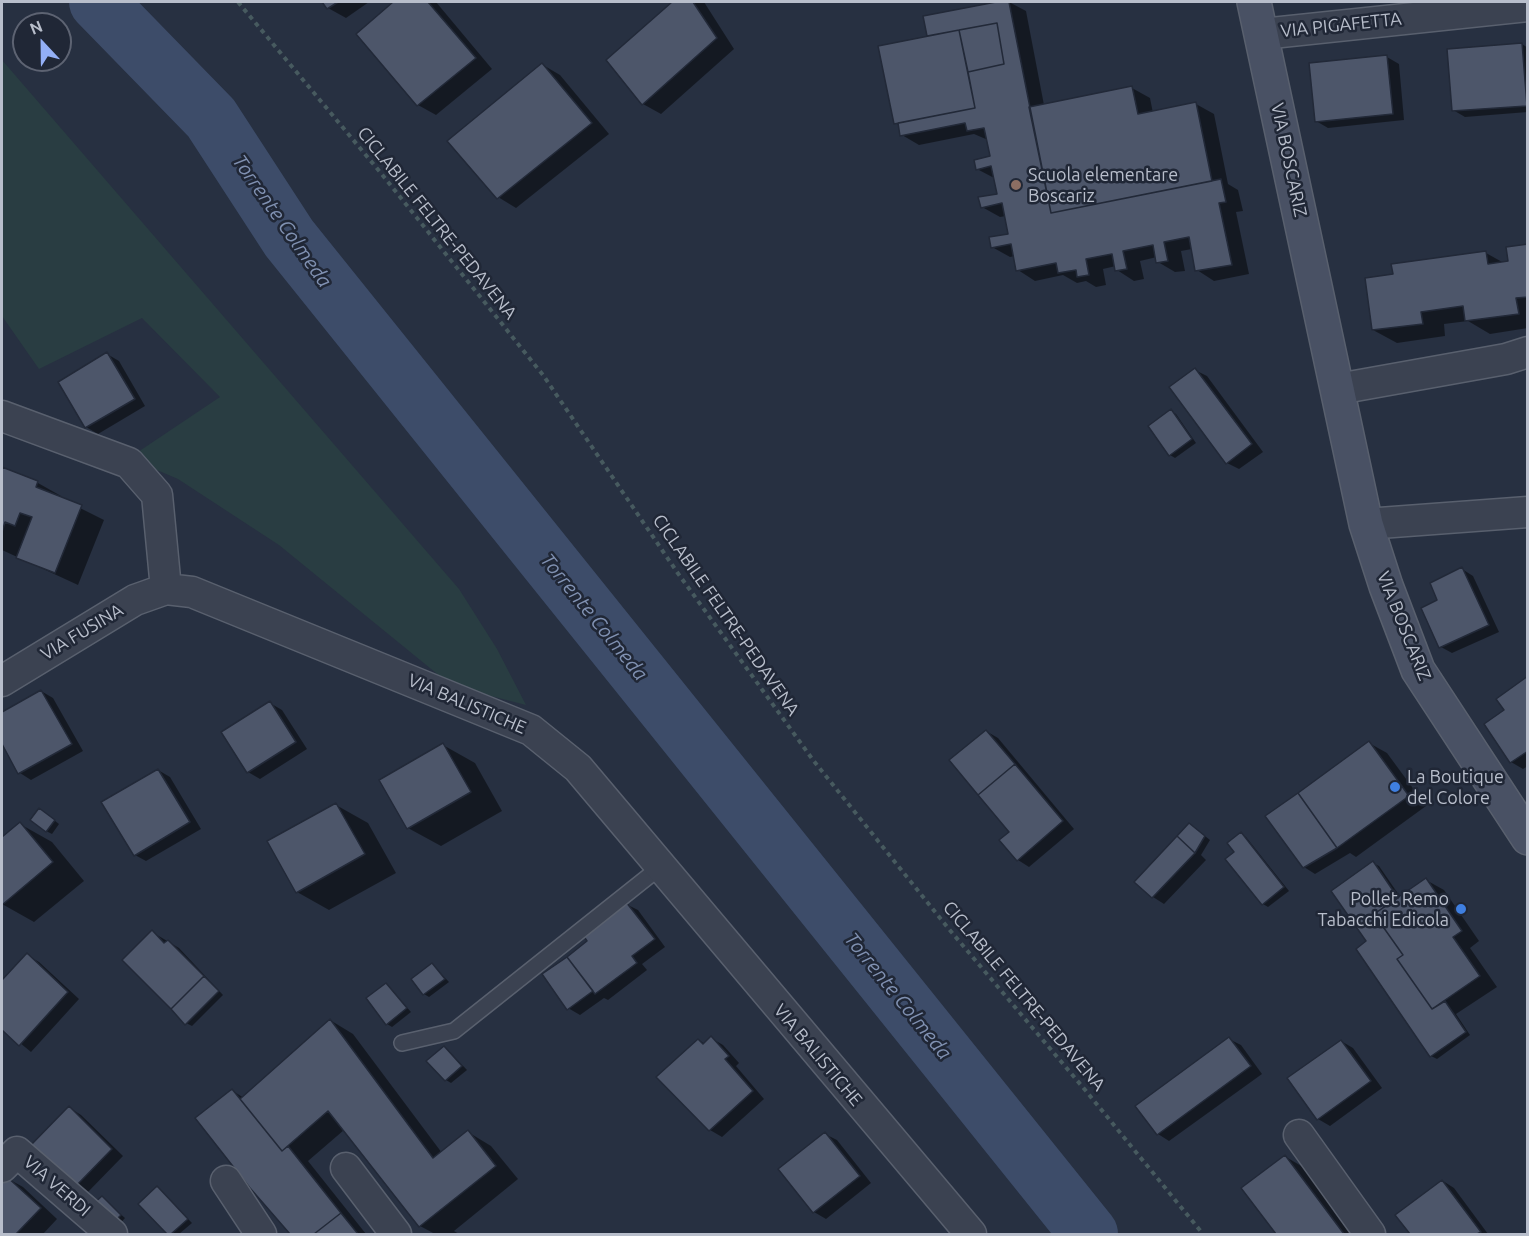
<!DOCTYPE html>
<style>
body{margin:0}
#map{position:relative;width:1529px;height:1236px;overflow:hidden;background:#273041;font-family:Ubuntu,sans-serif}
canvas{display:block}
.frame{position:absolute;inset:0;border:3px solid #b8becb;pointer-events:none}
.north{position:absolute;left:12px;top:12px;width:60px;height:60px;box-sizing:border-box;background:#202736;border:2px solid #5d6372;border-radius:50%;rotate:338deg;font-size:16px;font-weight:700;line-height:24px;text-align:center;color:#b8becb}
.north::after{content:'';display:block;margin:auto;width:21px;height:27px;background:#93aff6;clip-path:polygon(50% 0,100% 100%,50% 72%,0 100%)}
</style>
<div id="map">
<canvas width="1529" height="1236"></canvas>
<div class="frame"></div>
<div class="north">N</div>
</div>
<script>
const ctx = document.querySelector('canvas').getContext('2d');
ctx.lineJoin = 'round';
function fill(path, color) {
  ctx.fillStyle = color;
  ctx.fill(path, 'evenodd');
}
function shape(rows) {
  const path = new Path2D();
  for (const r of rows) {
    path.moveTo(r[0], r[1]);
    for (let i = 2; i < r.length; i += 2) path.lineTo(r[i], r[i + 1]);
  }
  return path;
}
function stroke(path, color, width, dash) {
  ctx.strokeStyle = color;
  ctx.lineWidth = width;
  ctx.lineCap = dash ? 'butt' : 'round';
  ctx.setLineDash(dash || []);
  ctx.stroke(path);
}
function label(font, color, halo, rows, align = 'center') {
  ctx.font = font + ' Ubuntu,sans-serif';
  ctx.lineWidth = 5;
  ctx.setLineDash([]);
  ctx.textBaseline = 'middle';
  ctx.strokeStyle = halo;
  ctx.fillStyle = color;
  for (const [text, x, y, turn = 0] of rows) {
    ctx.save();
    ctx.translate(x, y);
    ctx.rotate((+turn || 0) * Math.PI / 180);
    ctx.textAlign = isNaN(turn) ? turn : align;
    if (halo) ctx.strokeText(text, 0, 0);
    ctx.fillText(text, 0, 0);
    ctx.restore();
  }
}
fill(shape([
 [2,60,459,589,497,649,526,705,452,686,279,545,178,479,129,458,220,397,142,318,39,369,2,316]
]), '#293d42');
fill(shape([
 [324,2,369,2,346,18,328,8],
 [396,2,436,2,492,69,436,115,418,105,358,34],
 [675,2,704,2,734,49,661,114,643,104,608,60],
 [1009,2,1026,11,1044,105,1132,88,1150,98,1153,113,1196,104,1214,114,1228,184,1238,190,1243,211,1236,212,1249,274,1214,281,1197,270,1192,249,1181,251,1185,271,1175,272,1158,262,1157,257,1140,261,1144,279,1134,281,1117,270,1116,266,1103,269,1106,285,1096,287,1086,281,1077,283,1063,275,1035,281,1018,270,1015,256,1010,257,992,247,1010,235,1006,216,1000,217,982,207,999,195,996,179,977,169,991,158,988,140,974,134,919,145,902,135,899,125,895,123,929,37,925,17],
 [1522,44,1528,48,1528,112,1465,117,1453,110],
 [1387,57,1399,64,1404,120,1328,128,1316,121],
 [543,65,560,75,609,134,516,208,498,197],
 [1528,246,1528,328,1490,334,1468,321,1444,324,1445,336,1397,343,1373,330,1394,276,1486,253,1504,263,1509,263],
 [107,354,119,361,145,406,98,434,86,427],
 [1195,370,1207,376,1263,452,1239,469,1227,463],
 [1171,411,1176,414,1196,443,1175,458,1170,455],
 [2,468,38,483,61,496,60,498,104,520,78,585,2,550],
 [1462,569,1473,576,1499,632,1452,653,1441,647,1439,601],
 [1528,678,1528,766,1523,769,1511,762,1506,711],
 [41,691,53,698,83,751,31,780,20,773,2,741,2,714],
 [270,703,282,710,307,749,260,779,248,772],
 [986,731,998,738,1074,829,1029,867,1018,860],
 [1369,743,1387,753,1426,806,1356,857,1350,853,1315,874,1304,867],
 [443,745,475,763,502,811,441,846,408,828],
 [158,770,170,777,201,829,146,861,135,855],
 [336,805,368,823,396,873,329,910,297,892],
 [45,813,59,824,52,834,46,831],
 [20,824,52,842,84,881,34,922,2,904,2,839],
 [1195,828,1210,840,1201,855,1206,860,1164,904,1153,897],
 [1241,834,1246,837,1289,891,1268,907,1263,904],
 [1373,863,1379,866,1401,898,1426,880,1444,890,1479,941,1470,948,1497,987,1456,1014,1470,1035,1437,1059,1431,1056,1358,949,1368,941],
 [626,904,638,910,665,947,642,964,647,970,608,1000,604,998,580,1015,568,1008,589,942],
 [152,932,179,948,223,995,192,1026,186,1023],
 [27,955,39,962,79,999,31,1052,2,1028,2,983],
 [432,964,449,982,429,997,424,994],
 [386,984,411,1012,392,1027,387,1024],
 [330,1020,353,1034,442,1153,468,1132,491,1146,518,1179,454,1231,459,1234,435,1234,420,1226,344,1130,308,1161,366,1234,291,1234,197,1119,233,1091,244,1098],
 [711,1038,723,1045,739,1063,736,1066,764,1099,722,1137,710,1130,693,1111,683,1105,658,1077,699,1040,705,1044],
 [1229,1039,1241,1045,1262,1074,1169,1141,1158,1134],
 [1341,1041,1353,1048,1382,1088,1330,1126,1318,1119],
 [445,1047,467,1070,451,1083,446,1080],
 [70,1108,81,1115,123,1156,87,1193,75,1186],
 [825,1134,837,1140,871,1183,826,1219,814,1212,780,1169],
 [1286,1157,1303,1167,1353,1234,1278,1234,1244,1188],
 [5,1177,23,1187,57,1219,43,1234,2,1234,2,1181],
 [1443,1181,1454,1188,1488,1234,1412,1234,1397,1215],
 [158,1188,192,1223,179,1234,169,1234,140,1204],
 [102,1198,125,1218,118,1226]
]), '#0007');
stroke(shape([
 [98,2,211,118,289,238,1089,1234]
]), '#3d4c69', 58);
const building = shape([
 [322,2,338,2,327,9,322,2],
 [393,2,428,2,476,58,417,106,356,34,393,2],
 [672,2,693,2,717,38,642,105,606,60,672,2],
 [996,2,1009,2,1051,213,1221,179,1226,202,1219,203,1232,265,1195,271,1189,237,1164,242,1168,261,1156,263,1153,245,1123,251,1127,269,1115,271,1112,254,1086,259,1089,275,1077,277,1076,270,1058,273,1056,263,1016,271,1011,244,991,248,989,237,1008,234,1002,203,981,208,978,197,997,194,991,166,976,170,974,160,990,156,984,128,967,131,965,123,900,136,898,123,975,108,968,72,1004,64,997,23,927,36,923,16,996,2],
 [997,23,1004,64,968,72,959,30,997,23],
 [959,30,975,108,894,124,878,46,959,30],
 [1522,43,1527,106,1452,111,1447,49,1522,43],
 [1387,55,1393,114,1315,122,1309,63,1387,55],
 [542,63,592,123,497,199,447,141,542,63],
 [1132,86,1138,114,1196,102,1212,181,1051,213,1029,107,1132,86],
 [1528,244,1528,297,1516,298,1519,314,1465,321,1463,306,1421,312,1423,324,1372,330,1365,278,1393,274,1391,264,1486,251,1488,264,1508,261,1506,247,1528,244],
 [107,352,135,399,85,428,58,382,107,352],
 [1195,368,1252,444,1226,464,1169,387,1195,368],
 [1171,409,1192,439,1169,456,1148,426,1171,409],
 [2,467,38,481,36,487,82,505,55,573,16,558,32,517,20,513,15,526,5,522,2,532,2,467],
 [1462,567,1489,625,1439,648,1421,608,1437,600,1430,583,1462,567],
 [1528,676,1528,751,1510,763,1484,724,1504,710,1496,699,1528,676],
 [41,690,72,744,18,774,2,744,2,712,41,690],
 [270,701,296,742,247,773,221,732,270,701],
 [986,730,1015,764,978,795,949,760,986,730],
 [1369,741,1409,796,1337,848,1298,793,1369,741],
 [443,743,471,792,407,829,379,780,443,743],
 [1015,764,1063,821,1017,861,999,840,1009,832,978,795,1015,764],
 [158,769,190,822,134,856,101,802,158,769],
 [1298,793,1337,848,1303,868,1265,816,1298,793],
 [336,803,365,854,296,893,267,841,336,803],
 [39,808,55,820,46,832,30,820,39,808],
 [20,822,53,862,2,905,2,837,20,822],
 [1189,823,1205,836,1195,853,1177,836,1189,823],
 [1241,832,1284,887,1262,905,1225,859,1234,852,1227,843,1241,832],
 [1177,836,1195,853,1152,898,1134,882,1177,836],
 [1373,861,1398,898,1374,914,1403,955,1397,959,1432,1009,1445,1001,1466,1032,1430,1057,1356,949,1366,941,1331,891,1373,861],
 [1426,878,1462,931,1453,937,1480,976,1432,1009,1397,959,1403,955,1374,914,1426,878],
 [626,902,655,939,632,956,637,963,595,994,567,957,587,941,583,935,626,902],
 [152,930,164,943,168,940,204,976,171,1009,122,960,152,930],
 [27,953,68,992,19,1046,2,1030,2,980,27,953],
 [567,957,593,991,567,1010,542,974,567,957],
 [432,963,445,979,423,995,411,979,432,963],
 [204,976,219,991,185,1025,171,1009,204,976],
 [386,983,407,1008,386,1025,366,998,386,983],
 [330,1019,433,1158,468,1130,496,1166,419,1227,328,1111,282,1151,240,1099,330,1019],
 [711,1036,729,1056,725,1059,753,1091,709,1131,656,1077,698,1039,703,1044,711,1036],
 [1229,1037,1251,1066,1157,1135,1135,1106,1229,1037],
 [1341,1040,1371,1081,1317,1120,1287,1078,1341,1040],
 [444,1046,462,1066,445,1081,426,1061,444,1046],
 [232,1089,282,1151,288,1146,341,1213,314,1234,290,1234,250,1188,195,1118,232,1089],
 [69,1106,112,1149,74,1188,31,1145,69,1106],
 [825,1132,860,1176,813,1213,778,1169,825,1132],
 [1285,1155,1344,1234,1276,1234,1241,1188,1285,1155],
 [5,1175,41,1208,16,1234,2,1234,2,1179,5,1175],
 [1442,1180,1481,1232,1477,1234,1410,1234,1395,1215,1442,1180],
 [157,1186,188,1219,171,1234,167,1234,138,1204,157,1186],
 [102,1196,121,1215,112,1224,92,1205,102,1196],
 [341,1213,358,1234,314,1234,341,1213]
]);
fill(building, '#4d566a');
stroke(building, '#222938', 1.5);
const lane = shape([
 [402,1043,454,1031,659,868]
]);
const street = shape([
 [1262,34,1528,6],
 [1338,389,1506,359,1528,352],
 [2,416,129,463,157,495,166,589],
 [1366,524,1528,512],
 [2,681,135,600,166,589,192,592,531,730,578,768,971,1234],
 [1299,1135,1370,1234],
 [2,1167,17,1152,112,1234],
 [346,1168,396,1234],
 [226,1181,261,1234]
]);
const secondary = shape([
 [1254,2,1366,524,1386,586,1418,670,1528,838]
]);
stroke(lane, '#59606e', 18);
stroke(street, '#59606e', 33);
stroke(secondary, '#59606e', 36);
stroke(shape([
 [238,2,380,172,543,375,677,572,813,760,948,928,1086,1091,1203,1234]
]), '#475a5f', 4, [4.5, 4.5]);
stroke(lane, '#3b4251', 15);
stroke(street, '#3b4251', 30);
stroke(secondary, '#495164', 33);
for (const [x, y, r, color] of [
 [1016,185,6,"#8d6e63"],
 [1395,787,6,"#3f7fe0"],
 [1461,909,6,"#3f7fe0"]
]) {
  const dot = new Path2D();
  dot.arc(x, y, r, 0, 2 * Math.PI);
  ctx.fillStyle = color;
  ctx.fill(dot);
  stroke(dot, '#202736', 2);
}
label('18px', '#b8becb', '#202736', [
 ["VIA PIGAFETTA",1341,25,-6],
 ["VIA BOSCARIZ",1289,160,78],
 ["CICLABILE FELTRE-PEDAVENA",437,223,51],
 ["CICLABILE FELTRE-PEDAVENA",726,615,55],
 ["VIA BOSCARIZ",1404,626,68],
 ["VIA FUSINA",82,632,-31],
 ["VIA BALISTICHE",467,704,23],
 ["CICLABILE FELTRE-PEDAVENA",1024,996,50],
 ["VIA BALISTICHE",818,1055,50],
 ["VIA VERDI",57,1186,41]
]);
label('18px', '#b8becb', '#202736', [
 ["Scuola elementare",1028,175],
 ["Boscariz",1028,196],
 ["La Boutique",1407,777],
 ["del Colore",1407,798],
 ["Pollet Remo",1449,899,"right"],
 ["Tabacchi Edicola",1449,920,"right"]
], 'left');
label('italic 20px', '#8091b2', '#202736', [
 ["Torrente Colmeda",282,221,55],
 ["Torrente Colmeda",594,617,51],
 ["Torrente Colmeda",898,996,51]
]);
</script>
